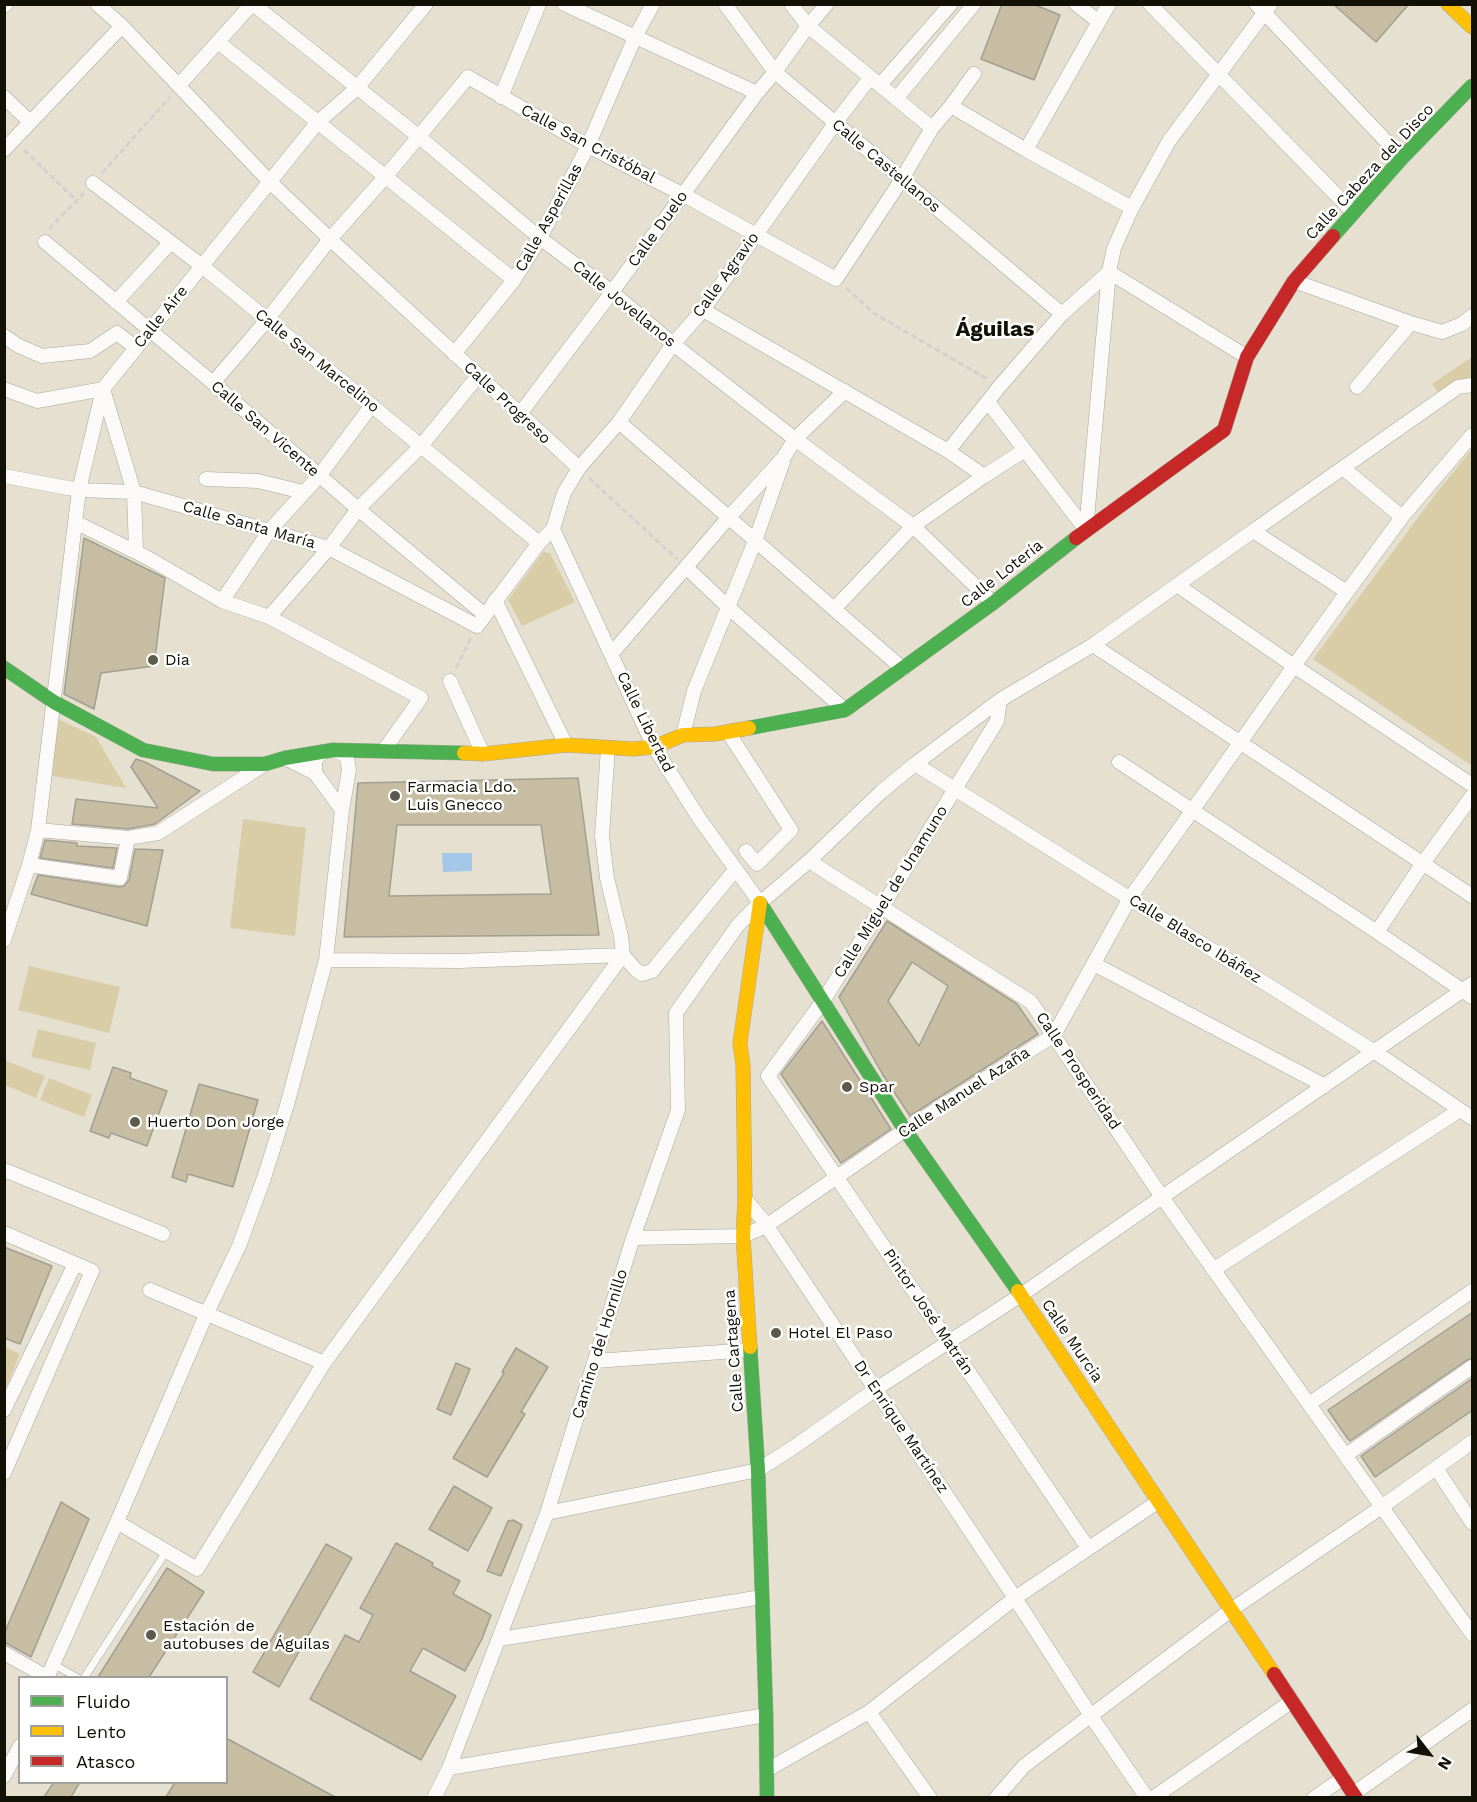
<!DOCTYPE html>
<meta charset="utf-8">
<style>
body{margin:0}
#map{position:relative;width:1477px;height:1802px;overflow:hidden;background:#e6e0d0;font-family:"Work Sans",sans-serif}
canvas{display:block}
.frame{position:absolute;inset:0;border:6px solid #131006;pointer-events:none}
.legend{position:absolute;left:18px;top:1676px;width:210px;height:108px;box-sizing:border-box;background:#fff;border:2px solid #a19f9b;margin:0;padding:8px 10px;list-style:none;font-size:18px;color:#131006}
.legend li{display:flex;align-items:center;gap:12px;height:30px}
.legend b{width:30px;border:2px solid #a19f9b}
.north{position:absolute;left:1399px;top:1724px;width:60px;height:60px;-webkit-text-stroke:4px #fff;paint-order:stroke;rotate:121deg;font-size:16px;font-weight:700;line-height:24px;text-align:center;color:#131006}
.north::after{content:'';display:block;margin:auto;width:21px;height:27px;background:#131006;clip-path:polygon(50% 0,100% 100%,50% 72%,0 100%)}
</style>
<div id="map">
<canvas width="1477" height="1802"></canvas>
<div class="frame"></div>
<ul class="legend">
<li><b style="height:8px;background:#4caf50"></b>Fluido</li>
<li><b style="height:8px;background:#ffc107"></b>Lento</li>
<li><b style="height:8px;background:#c62828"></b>Atasco</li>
</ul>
<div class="north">N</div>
</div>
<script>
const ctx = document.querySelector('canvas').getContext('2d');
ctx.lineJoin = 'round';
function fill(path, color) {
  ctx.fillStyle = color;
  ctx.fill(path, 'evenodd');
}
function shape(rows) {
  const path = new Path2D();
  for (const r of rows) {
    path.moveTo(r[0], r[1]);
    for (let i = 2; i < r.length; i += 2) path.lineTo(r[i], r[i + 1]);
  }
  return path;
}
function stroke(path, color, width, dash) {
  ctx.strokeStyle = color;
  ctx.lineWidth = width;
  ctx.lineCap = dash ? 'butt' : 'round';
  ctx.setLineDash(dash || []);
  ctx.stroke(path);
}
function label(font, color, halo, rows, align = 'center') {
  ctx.font = font + ' "Work Sans",sans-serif';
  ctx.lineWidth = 5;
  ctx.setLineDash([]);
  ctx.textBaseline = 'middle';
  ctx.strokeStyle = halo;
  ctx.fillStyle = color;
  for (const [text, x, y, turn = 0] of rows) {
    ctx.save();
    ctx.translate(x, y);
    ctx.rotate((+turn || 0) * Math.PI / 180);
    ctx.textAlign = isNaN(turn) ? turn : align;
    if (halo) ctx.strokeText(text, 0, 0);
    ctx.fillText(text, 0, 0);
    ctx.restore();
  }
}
fill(shape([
 [1472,357,1472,377,1455,381,1438,392,1432,384],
 [1472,449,1472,766,1313,659,1437,492],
 [543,552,550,553,575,602,522,626,508,600],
 [58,719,96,737,126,788,52,776],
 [243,819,306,828,295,936,230,928],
 [29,966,120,987,109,1033,18,1010],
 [38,1029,96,1043,90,1070,31,1057],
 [4,1060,45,1076,36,1098,5,1085],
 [49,1078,92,1095,84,1117,40,1100],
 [5,1347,20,1354,5,1390]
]), '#d9cda7');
fill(shape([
 [442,853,472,853,472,871,443,872]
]), '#a4c7e9');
const building = shape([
 [1002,4,1033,4,1060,15,1034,80,981,59,1002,4],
 [1333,4,1409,4,1376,42,1333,4],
 [84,538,165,578,154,666,101,673,94,709,64,694,84,538],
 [136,759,145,762,200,791,155,824,128,829,72,824,76,799,158,808,131,767,136,759],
 [578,778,599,935,344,937,358,783,578,778],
 [397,825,541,825,551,894,389,896,397,825],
 [45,840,77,843,77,846,117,848,113,868,40,858,45,840],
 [135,849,163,850,147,926,31,894,38,875,119,887,124,886,129,880,135,849],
 [887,921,1017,1004,1038,1034,910,1116,883,1075,839,997,887,921],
 [912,962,948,986,919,1046,888,1001,912,962],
 [822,1021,891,1129,841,1163,781,1074,822,1021],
 [113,1067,131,1073,130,1078,167,1091,147,1146,111,1133,109,1138,90,1131,113,1067],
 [199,1084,258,1100,233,1187,188,1174,186,1182,172,1177,199,1084],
 [4,1247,52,1266,20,1344,4,1338,4,1247],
 [1473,1312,1473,1358,1467,1360,1350,1441,1348,1439,1328,1410,1473,1312],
 [516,1348,548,1367,521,1412,525,1414,487,1477,453,1458,504,1373,502,1372,516,1348],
 [456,1363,470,1369,451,1415,437,1409,456,1363],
 [1473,1378,1473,1410,1375,1477,1361,1456,1473,1378],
 [454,1486,492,1508,468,1551,429,1529,454,1486],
 [61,1502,89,1519,31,1657,4,1642,4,1634,61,1502],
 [513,1520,522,1525,501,1576,487,1571,508,1521,513,1520],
 [396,1543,433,1563,432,1566,460,1581,453,1594,491,1615,482,1639,465,1671,423,1648,410,1671,456,1696,421,1760,310,1699,345,1635,359,1642,373,1615,360,1608,396,1543],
 [326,1544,352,1558,279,1687,253,1672,326,1544],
 [167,1568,204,1592,149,1677,98,1677,167,1568],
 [226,1738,335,1797,166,1797,175,1782,226,1782,226,1738],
 [54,1782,80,1782,71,1797,44,1797,54,1782]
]);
fill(building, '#c6bda3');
stroke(building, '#a39e92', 1.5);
const lane = shape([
 [53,1664,78,1678],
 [84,1678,166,1552]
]);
const street = shape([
 [97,4,122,26,270,182,330,239,579,468],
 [253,4,418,136,540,238,612,292,673,344,795,439,913,526,993,603],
 [564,4,757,93],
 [725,4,775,72,1062,314],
 [791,4,808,26,932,128],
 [1076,4,1099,22],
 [1150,4,1353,212],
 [1256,4,1402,158],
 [4,6,6,4],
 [218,42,514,280],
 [179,85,252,4],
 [880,85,951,4],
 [4,97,30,122],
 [501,97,539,4],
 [896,99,974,4],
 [951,106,1026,150,1132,208],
 [4,150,122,26],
 [1026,150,1109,4],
 [93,183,202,266,539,543],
 [45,242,213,383,358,509,485,615],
 [1109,272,1247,357],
 [1294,281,1411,323,1442,332,1462,324,1472,316],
 [116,302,170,243],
 [703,310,948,451,984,476],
 [4,336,19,346,42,356,90,351,117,333,136,348],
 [454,354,514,280,540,238,588,146,635,37,653,4],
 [213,383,267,320,330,239,386,176,468,77,588,146,684,195,836,279,902,179,932,128,951,106,974,74],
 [1357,387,1411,323],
 [4,389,37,401,103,389,134,492,136,552],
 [988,402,1086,530],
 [519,415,612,292,757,93,775,72,808,26,827,4],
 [619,422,903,669],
 [948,451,1000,386,1062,314,1109,272],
 [1343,468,1402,517],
 [4,476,79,490,134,492,329,548,477,626,539,543,553,529,564,493,579,468,619,422,673,344,703,310,836,122,870,78],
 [206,479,258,481,303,492],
 [77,523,148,558,222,601,269,617,421,698,384,750],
 [553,529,654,747,699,818,760,903],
 [1086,530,1109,272,1114,248,1132,208,1169,141,1271,4],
 [1253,531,1458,387,1472,385],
 [686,567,728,607,845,710],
 [1347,592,1402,517,1472,435],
 [495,600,566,745],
 [222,601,270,530,319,476,372,405],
 [834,609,913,526,984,476,1025,450],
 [269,617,329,548,358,509,421,446,478,376],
 [1093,645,1472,896],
 [612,653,729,517,784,457,795,439,845,391],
 [450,681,483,754],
 [728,732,791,830,757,864,746,851],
 [683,735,694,691,755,541,783,462],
 [608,748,602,836,607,878,621,936,623,955,635,969,642,974,652,971,735,870],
 [322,752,315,761,315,773,342,810],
 [285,758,315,773],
 [1119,762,1377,932,1472,997],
 [915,764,1375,1052,1472,1118],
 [38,830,128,838,158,833,265,764],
 [29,865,120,878,128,838],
 [1377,932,1423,863,1472,796],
 [4,940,29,865,38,830,79,490,103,389,317,123,357,88,426,4],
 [326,960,459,961,623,955],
 [1094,964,1325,1086],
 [1472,984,1162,1197,1472,1634],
 [768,1076,1088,1548],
 [768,1076,823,1001,882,907,997,721,1000,700],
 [4,1170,163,1234],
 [745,1199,762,1219,1015,1598,1091,1716,1147,1798],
 [4,1233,92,1271,4,1473],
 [633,1238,743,1236,766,1226,905,1130,1054,1035,1130,898,1192,811,1294,666,1347,592,1253,531,1177,585,1294,666,1472,785],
 [1213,1270,1460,1110],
 [150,1290,324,1363],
 [595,1361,750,1350],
 [1309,1404,1472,1291],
 [4,1410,75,1264],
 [1346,1455,1472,1367],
 [1436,1468,1472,1523],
 [547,1513,758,1470,794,1447,876,1389,1021,1295,1162,1197,1031,1002,809,861],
 [117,1522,197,1569,324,1363,623,955],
 [500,1639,762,1597],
 [4,1653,47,1677],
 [47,1678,117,1522,206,1315,239,1246,264,1178,287,1105,326,960,342,810,349,770,347,758,343,754,334,750],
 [869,1712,930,1798],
 [449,1768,766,1715],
 [767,1770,869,1712,1015,1598,1159,1501],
 [4,1776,20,1746],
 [1353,1794,1472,1710],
 [434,1798,449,1768,547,1513,633,1238,678,1110,676,1013,738,925,760,903,809,861,881,792,915,764,1000,700,1093,645,1177,585],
 [996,1798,1024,1766,1231,1610,1383,1506,1472,1442],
 [1153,1798,1292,1701],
 [1314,1798,1343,1778]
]);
const fast = shape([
 [1333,236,1402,158,1472,86],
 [4,668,54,702,143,750,213,764,265,764,285,758,333,750,464,753],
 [749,728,845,710,993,603,1076,538],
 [760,903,905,1130,1018,1291],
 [750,1347,758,1470,766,1715,767,1798]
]);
const slow = shape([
 [1448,4,1472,27],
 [464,753,483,754,566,745,633,749,654,747,683,735,715,734,749,728],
 [1018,1291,1274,1674],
 [750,1347,743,1236,745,1199,743,1066,740,1043,760,903]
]);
const jam = shape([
 [1076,538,1224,430,1247,357,1294,281,1333,236],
 [1274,1674,1356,1798]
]);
stroke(lane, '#aba79b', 8);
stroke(street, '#aba79b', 15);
stroke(fast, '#aba79b', 15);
stroke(slow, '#aba79b', 15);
stroke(jam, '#aba79b', 15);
stroke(shape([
 [24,150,77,201],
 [102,173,170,97],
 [49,229,84,193],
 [846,288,875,314,989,380],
 [589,478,677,559],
 [456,668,471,638]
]), '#d2d1cc', 3, [6, 3]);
stroke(lane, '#fbfaf8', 7);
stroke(street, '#fbfaf8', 14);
stroke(fast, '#4caf50', 14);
stroke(slow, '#ffc107', 14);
stroke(jam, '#c62828', 14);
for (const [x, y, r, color] of [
 [153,660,6,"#5d594d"],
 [395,796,6,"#5d594d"],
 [847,1087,6,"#5d594d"],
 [135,1122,6,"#5d594d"],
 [776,1333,6,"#5d594d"],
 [151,1635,6,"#5d594d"]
]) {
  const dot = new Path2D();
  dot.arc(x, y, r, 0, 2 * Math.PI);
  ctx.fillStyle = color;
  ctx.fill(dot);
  stroke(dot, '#fff', 2);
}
label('16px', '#131006', '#fff', [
 ["Calle San Cristóbal",588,144,28],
 ["Calle Castellanos",886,166,40],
 ["Calle Cabeza del Disco",1370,172,-47],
 ["Calle Asperillas",549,218,-61],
 ["Calle Duelo",658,229,-54],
 ["Calle Agravio",726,275,-54],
 ["Calle Jovellanos",624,304,39],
 ["Calle Aire",161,317,-51],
 ["Calle San Marcelino",317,361,39],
 ["Calle Progreso",507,403,43],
 ["Calle San Vicente",265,429,41],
 ["Calle Santa María",249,525,16],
 ["Calle Lotería",1002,574,-38],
 ["Calle Libertad",645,722,64],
 ["Calle Miguel de Unamuno",891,892,-58],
 ["Calle Blasco Ibáñez",1195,939,32],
 ["Calle Prosperidad",1078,1071,56],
 ["Calle Manuel Azaña",964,1093,-33],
 ["Pintor José Matrán",928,1312,56],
 ["Calle Murcia",1072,1341,56],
 ["Camino del Hornillo",600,1344,-73],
 ["Calle Cartagena",734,1351,-94],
 ["Dr Enrique Martínez",901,1427,56]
]);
label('16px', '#131006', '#fff', [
 ["Dia",165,660],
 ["Farmacia Ldo.",407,787],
 ["Luis Gnecco",407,805],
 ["Spar",859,1087],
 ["Huerto Don Jorge",147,1122],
 ["Hotel El Paso",788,1333],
 ["Estación de",163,1626],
 ["autobuses de Águilas",163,1644]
], 'left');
label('bold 22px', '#131006', '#fff', [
 ["Águilas",995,330]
]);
</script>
